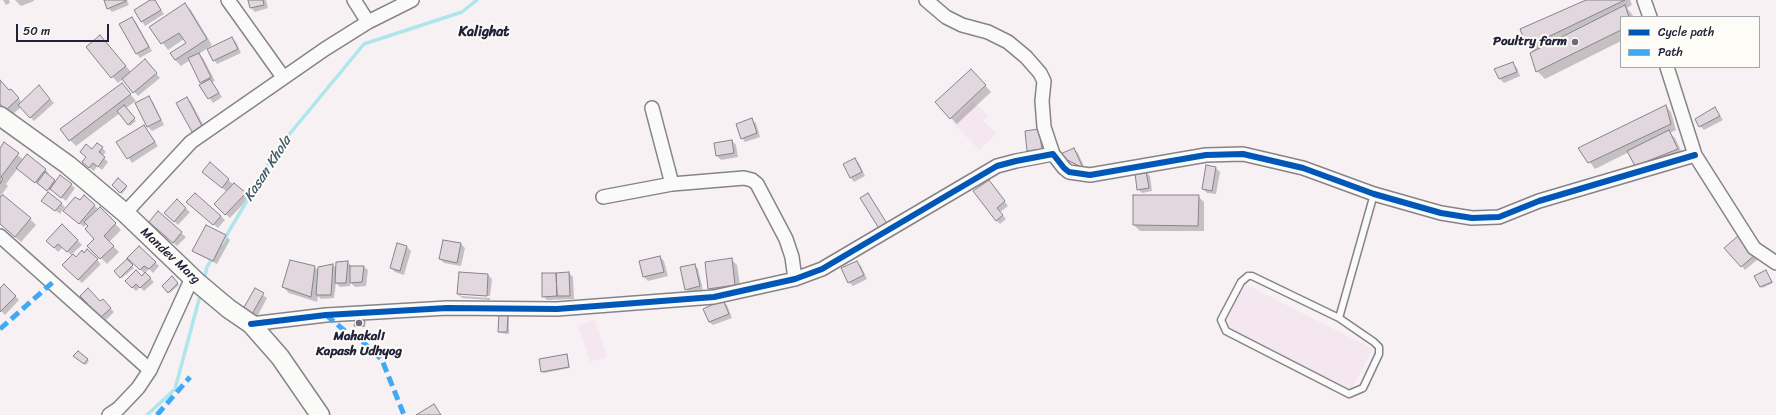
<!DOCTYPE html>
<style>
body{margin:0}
#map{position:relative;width:1776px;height:415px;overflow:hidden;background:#f7f1f3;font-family:Sriracha,sans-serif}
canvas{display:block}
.legend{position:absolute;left:1620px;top:16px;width:140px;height:52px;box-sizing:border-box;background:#fdfcf7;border:1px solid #a5a5ac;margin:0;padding:5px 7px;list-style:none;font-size:12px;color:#22223b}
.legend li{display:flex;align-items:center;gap:8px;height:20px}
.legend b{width:20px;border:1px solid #a5a5ac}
.scale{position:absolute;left:16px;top:24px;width:93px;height:18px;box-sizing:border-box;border:2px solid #22223b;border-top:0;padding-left:5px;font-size:12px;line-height:14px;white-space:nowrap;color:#22223b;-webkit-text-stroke:3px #fdfcf7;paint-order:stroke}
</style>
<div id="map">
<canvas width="1776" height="415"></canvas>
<ul class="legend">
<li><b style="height:5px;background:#0057b8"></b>Cycle path</li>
<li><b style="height:5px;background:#3fa9f5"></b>Path</li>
</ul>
<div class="scale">50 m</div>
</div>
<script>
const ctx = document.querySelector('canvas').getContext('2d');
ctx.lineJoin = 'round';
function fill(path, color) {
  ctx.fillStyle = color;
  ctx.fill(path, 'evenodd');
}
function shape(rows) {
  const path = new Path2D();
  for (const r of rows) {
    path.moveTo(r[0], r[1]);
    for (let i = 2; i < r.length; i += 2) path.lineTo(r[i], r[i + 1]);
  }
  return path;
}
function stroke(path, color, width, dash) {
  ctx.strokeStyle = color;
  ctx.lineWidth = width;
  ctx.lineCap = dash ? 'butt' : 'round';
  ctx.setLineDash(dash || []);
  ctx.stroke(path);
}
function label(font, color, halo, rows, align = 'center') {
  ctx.font = font + ' Sriracha,sans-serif';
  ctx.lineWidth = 4;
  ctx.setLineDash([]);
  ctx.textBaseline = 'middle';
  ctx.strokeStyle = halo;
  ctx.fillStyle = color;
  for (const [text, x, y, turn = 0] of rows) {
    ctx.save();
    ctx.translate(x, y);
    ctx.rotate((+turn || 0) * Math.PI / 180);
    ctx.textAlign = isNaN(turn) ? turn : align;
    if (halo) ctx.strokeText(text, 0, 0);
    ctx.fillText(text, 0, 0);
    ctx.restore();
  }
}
fill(shape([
 [974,101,988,116,983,121,997,133,979,150,952,122],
 [1245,284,1373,349,1351,390,1224,326],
 [595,320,607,357,590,362,578,326]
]), '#f5e7ef');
fill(shape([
 [3,0,9,0,10,3,6,5],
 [15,0,34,0,34,1,21,6],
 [105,0,127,0,129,5,112,12,108,8],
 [148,0,155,0,164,14,145,26,135,10,149,2],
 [249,0,266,0,268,8,255,12,251,8],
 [1589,0,1630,0,1632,5,1627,8,1634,17,1621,17,1621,41,1545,79,1537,71,1534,52,1528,47,1521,30],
 [185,4,191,10,212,45,199,54,203,58,215,81,212,82,222,97,213,103,201,86,203,84,190,60,181,66,175,60,187,43,184,39,168,50,151,27],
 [132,18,136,22,152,51,140,58,137,54],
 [100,36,131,72,149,64,160,78,138,96,123,79,118,83,87,47],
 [232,38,236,42,241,53,217,64,214,60],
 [1513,64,1517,68,1520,76,1504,83,1500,79],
 [977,76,991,92,957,124,951,118],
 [0,81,22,102,39,87,54,103,34,121,21,107,12,115,0,102],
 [122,84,136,101,126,108,136,121,130,126,120,113,76,146,70,140],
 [149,98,153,102,164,125,152,131,148,127,137,104],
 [187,98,191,102,206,130,197,135,193,131],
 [1666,106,1671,112,1676,130,1670,133,1675,138,1683,155,1642,172,1636,166,1629,152,1595,169,1579,148],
 [1715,108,1723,120,1704,130,1700,126],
 [752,120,756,123,760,137,745,142,742,138],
 [144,126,158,146,132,163,118,142],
 [1039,130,1043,134,1045,153,1032,154,1028,150],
 [732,141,736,145,738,157,721,160,717,156],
 [4,144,24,160,27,156,46,170,49,174,48,176,56,182,71,185,75,188,66,201,51,189,50,191,41,185,40,186,18,168,6,184,8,186,0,197,0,150],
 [102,148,106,152,102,156,108,162,102,170,97,166,94,171,87,166,87,157,92,150],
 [1074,149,1078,153,1086,171,1063,158],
 [855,159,859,163,865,176,854,182,851,178,844,164],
 [210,164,249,198,230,218,215,204,227,192,207,175],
 [1207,167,1216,168,1220,172,1216,194,1207,193,1203,189],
 [1146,172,1150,176,1152,191,1142,193,1138,189],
 [118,180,127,188,122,194,113,185],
 [993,185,1008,206,1000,212,1006,219,1000,224,996,220],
 [1198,196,1204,202,1204,231,1140,231,1134,225],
 [0,200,30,219,36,225,21,242,0,224],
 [177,201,190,212,178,225,166,213],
 [80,202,94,205,98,209,100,208,121,230,109,242,119,252,107,264,89,246,96,239,90,226,87,223,84,227,69,215],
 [61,203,65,207,60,214,47,204],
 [192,206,221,216,225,220,218,228],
 [158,213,186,237,177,246,154,225],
 [62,225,82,245,72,254,76,258,87,250,101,264,82,283,63,265,72,256,63,247,58,252,48,241],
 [206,226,226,236,230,240,217,264,197,254,194,250],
 [444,241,461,244,465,248,461,266,444,263,440,259],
 [1742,242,1758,259,1745,270,1742,266],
 [398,245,407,247,411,251,404,275,395,272,391,268],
 [139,247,159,266,153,273,149,269,145,273,154,282,144,291,140,287,136,291,126,281,142,277,145,274,129,258],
 [660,257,664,261,668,276,648,281,644,277,640,262],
 [731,259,737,265,741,291,715,294,709,288],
 [127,260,134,268,122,278,115,271],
 [348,262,352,267,364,267,368,270,366,286,355,287,350,282,350,286,340,287,336,283,334,298,321,299,318,296,317,302,289,293,283,287,314,267,319,271,319,268,333,265,337,269,337,263],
 [857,262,861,266,867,279,853,286,849,282],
 [695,265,698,269,703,290,690,293,686,289],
 [1766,271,1773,283,1762,288,1756,276],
 [569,273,573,277,574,299,547,300,543,296],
 [488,275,492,279,490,296,461,294,461,296,490,298,490,300,462,298,458,294],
 [172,278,179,285,170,293,163,286],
 [4,285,19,300,5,315,0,310,0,290],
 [255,290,267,298,257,317,249,313],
 [103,301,114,312,106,320,99,313,96,316,87,306],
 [723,302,727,305,732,318,713,325,709,322],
 [508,315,509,317,509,334,501,333,499,332],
 [364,319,366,321,365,327,356,327,355,326],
 [78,352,89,361,86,365,76,358],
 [567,355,570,368,544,373,542,371]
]), '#0003');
stroke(shape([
 [222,243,278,148,364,44,462,12,477,0],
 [204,280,207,267,213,257],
 [147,415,175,389,201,292]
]), '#afe6eb', 3.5);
const building = shape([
 [104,0,126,0,126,1,107,9,104,0],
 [150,0,155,0,161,10,141,22,134,10,150,0],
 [248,0,263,0,264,5,250,8,248,0],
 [1586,0,1625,0,1527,47,1520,29,1586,0],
 [185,3,207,39,175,60,170,53,186,43,179,33,161,44,149,27,185,3],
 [1625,5,1629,17,1621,17,1621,30,1536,72,1530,53,1625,5],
 [132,17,149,47,136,54,119,24,132,17],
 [100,35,126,66,111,78,86,47,100,35],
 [232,37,238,49,213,61,207,49,232,37],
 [199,53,211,77,200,83,188,58,199,53],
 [145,59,157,73,133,93,122,79,145,59],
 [1513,62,1517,72,1499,79,1494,69,1513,62],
 [971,69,986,85,950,119,935,102,971,69],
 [210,79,219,93,208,99,199,85,210,79],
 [0,80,9,90,11,89,19,98,6,110,0,104,0,80],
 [122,83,131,94,69,141,60,129,122,83],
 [39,85,50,99,30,118,18,105,39,85],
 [149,96,161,120,147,127,135,103,149,96],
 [187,97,202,126,192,132,176,103,187,97],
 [124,105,135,118,128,125,117,111,124,105],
 [1666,105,1671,124,1588,163,1578,148,1666,105],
 [1715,107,1720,116,1699,127,1695,119,1715,107],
 [752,118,757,133,741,139,736,124,752,118],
 [144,125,155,142,127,159,116,142,144,125],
 [1039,129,1042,149,1027,151,1025,131,1039,129],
 [1669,130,1678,149,1635,166,1627,151,1669,130],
 [732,140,734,153,716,156,714,143,732,140],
 [4,142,19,153,1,177,3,179,0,184,0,148,4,142],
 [97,143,103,147,99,152,105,157,98,167,93,163,89,168,82,162,86,157,80,152,86,144,92,149,97,143],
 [1074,148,1083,168,1058,155,1074,148],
 [27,154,46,169,35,183,16,168,27,154],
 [855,158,862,172,850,178,843,164,855,158],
 [210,162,229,179,222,188,202,172,210,162],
 [1206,165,1216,167,1212,191,1202,189,1206,165],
 [1146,171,1149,188,1137,190,1135,173,1146,171],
 [45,172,55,180,47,191,37,183,45,172],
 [60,175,72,184,61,198,50,189,60,175],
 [118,178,127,186,120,193,112,185,118,178],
 [989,180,1005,201,997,208,1003,215,996,221,973,191,989,180],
 [234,183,246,193,225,215,214,204,234,183],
 [48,192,62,203,55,211,41,201,48,192],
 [195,193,221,216,213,225,186,202,195,193],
 [868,193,888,225,880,230,860,198,868,193],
 [3,195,31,218,15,237,0,224,0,197,3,195],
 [84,195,95,205,79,224,63,211,75,197,80,200,84,195],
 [1133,195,1199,195,1198,226,1133,225,1133,195],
 [177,199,186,208,174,222,164,213,177,199],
 [100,207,116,223,104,236,114,246,100,259,87,246,94,239,85,229,88,226,84,222,100,207],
 [158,211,182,232,173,243,149,222,158,211],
 [62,224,78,240,67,252,58,244,54,248,46,241,62,224],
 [206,225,226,235,213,261,192,251,206,225],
 [1738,236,1755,255,1741,267,1724,248,1738,236],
 [443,240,461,243,457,263,439,259,443,240],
 [397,243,407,246,400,271,390,268,397,243],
 [139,246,156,262,149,269,144,266,140,270,127,258,139,246],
 [87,249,98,259,78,280,62,265,73,254,76,257,82,250,84,253,87,249],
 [660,256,664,272,643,277,639,261,660,256],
 [732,258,735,285,708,289,705,262,732,258],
 [127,259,133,265,120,278,114,271,127,259],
 [290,260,315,266,311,297,282,287,290,260],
 [348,261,346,283,335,283,336,262,348,261],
 [857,261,864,275,848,283,841,268,857,261],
 [333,264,331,295,316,295,318,267,333,264],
 [695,264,700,286,685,290,680,267,695,264],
 [350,266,364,266,362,282,350,283,350,266],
 [136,270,142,276,145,272,151,278,140,288,136,284,132,288,125,281,136,270],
 [1766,270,1772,282,1760,287,1754,276,1766,270],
 [459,272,488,274,487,296,457,294,459,272],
 [569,272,570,296,557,296,556,273,569,272],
 [542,273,556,273,557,296,542,297,542,273],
 [172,276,178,283,168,293,162,286,172,276],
 [4,284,16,296,0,312,0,288,4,284],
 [88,288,100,301,103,299,111,308,101,317,94,310,92,313,86,306,88,304,80,296,88,288],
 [255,288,264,293,252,314,243,309,255,288],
 [723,300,729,314,709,322,703,309,723,300],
 [499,314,508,314,507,332,498,332,499,314],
 [364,318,364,326,354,326,355,319,364,318],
 [78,351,88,359,84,364,73,356,78,351],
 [567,354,569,367,541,372,539,359,567,354],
 [434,404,441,415,416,415,434,404]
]);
fill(building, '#e2d7df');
stroke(building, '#868489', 1);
const service = shape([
 [1248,276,1252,276,1339,318,1374,342,1379,347,1379,354,1363,388,1349,394,1226,331,1221,320,1241,282,1248,276],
 [1339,318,1374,194]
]);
const minor = shape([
 [228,0,283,77],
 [354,0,368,22],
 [926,0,946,17,962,25,988,32,1008,42,1026,57,1040,73,1044,81,1042,101,1044,127,1053,154],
 [1644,0,1650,17],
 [1667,67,1695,155,1754,248,1776,263],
 [652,108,672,184],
 [603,197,672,184,744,178,752,180,757,184,786,239,792,257,795,279],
 [125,213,191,142,325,49,368,22,412,0],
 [0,236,150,370],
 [251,324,326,315,447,308,557,309,714,297,795,279,822,269,997,166,1016,161,1053,154,1064,168,1069,172,1090,175,1206,155,1243,154,1303,168,1374,194,1441,213,1472,218,1499,217,1539,201,1695,155],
 [109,415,118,409,138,388,150,370,192,278]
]);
const secondary = shape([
 [0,116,68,165,125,213,198,283,229,309,251,324,280,357,320,415]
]);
stroke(service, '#868489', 9);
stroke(minor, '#868489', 16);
stroke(secondary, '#868489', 21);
stroke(service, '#fafaf8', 6);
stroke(minor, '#fafaf8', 13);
stroke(secondary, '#fafaf8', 18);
stroke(shape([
 [326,315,345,331,363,342,382,360,404,415],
 [0,329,53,282],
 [157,415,190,377]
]), '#3fa9f5', 5, [10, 5]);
stroke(shape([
 [251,324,326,315,447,308,557,309,714,297,795,279,822,269,997,166,1016,161,1053,154,1064,168,1069,172,1090,175,1206,155,1243,154,1303,168,1374,194,1441,213,1472,218,1499,217,1539,201,1695,155]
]), '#0057b8', 6);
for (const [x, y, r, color] of [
 [1575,42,4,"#6d6a7b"],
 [359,323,4,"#6d6a7b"]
]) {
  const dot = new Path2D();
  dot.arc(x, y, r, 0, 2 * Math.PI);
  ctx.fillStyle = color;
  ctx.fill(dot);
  stroke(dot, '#fdfcf7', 1.5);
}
label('bold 13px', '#22223b', '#fdfcf7', [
 ["Poultry farm",1567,42],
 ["Mahakali",359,337,"center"],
 ["Kapash Udhyog",359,352,"center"]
], 'right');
label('13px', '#22223b', '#fdfcf7', [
 ["Mandev Marg",170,256,43]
]);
label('bold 14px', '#22223b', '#fdfcf7', [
 ["Kalighat",484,32]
]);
label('italic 14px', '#435b6f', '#fdfcf7', [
 ["Kasan Khola",268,169,-57]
]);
</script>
